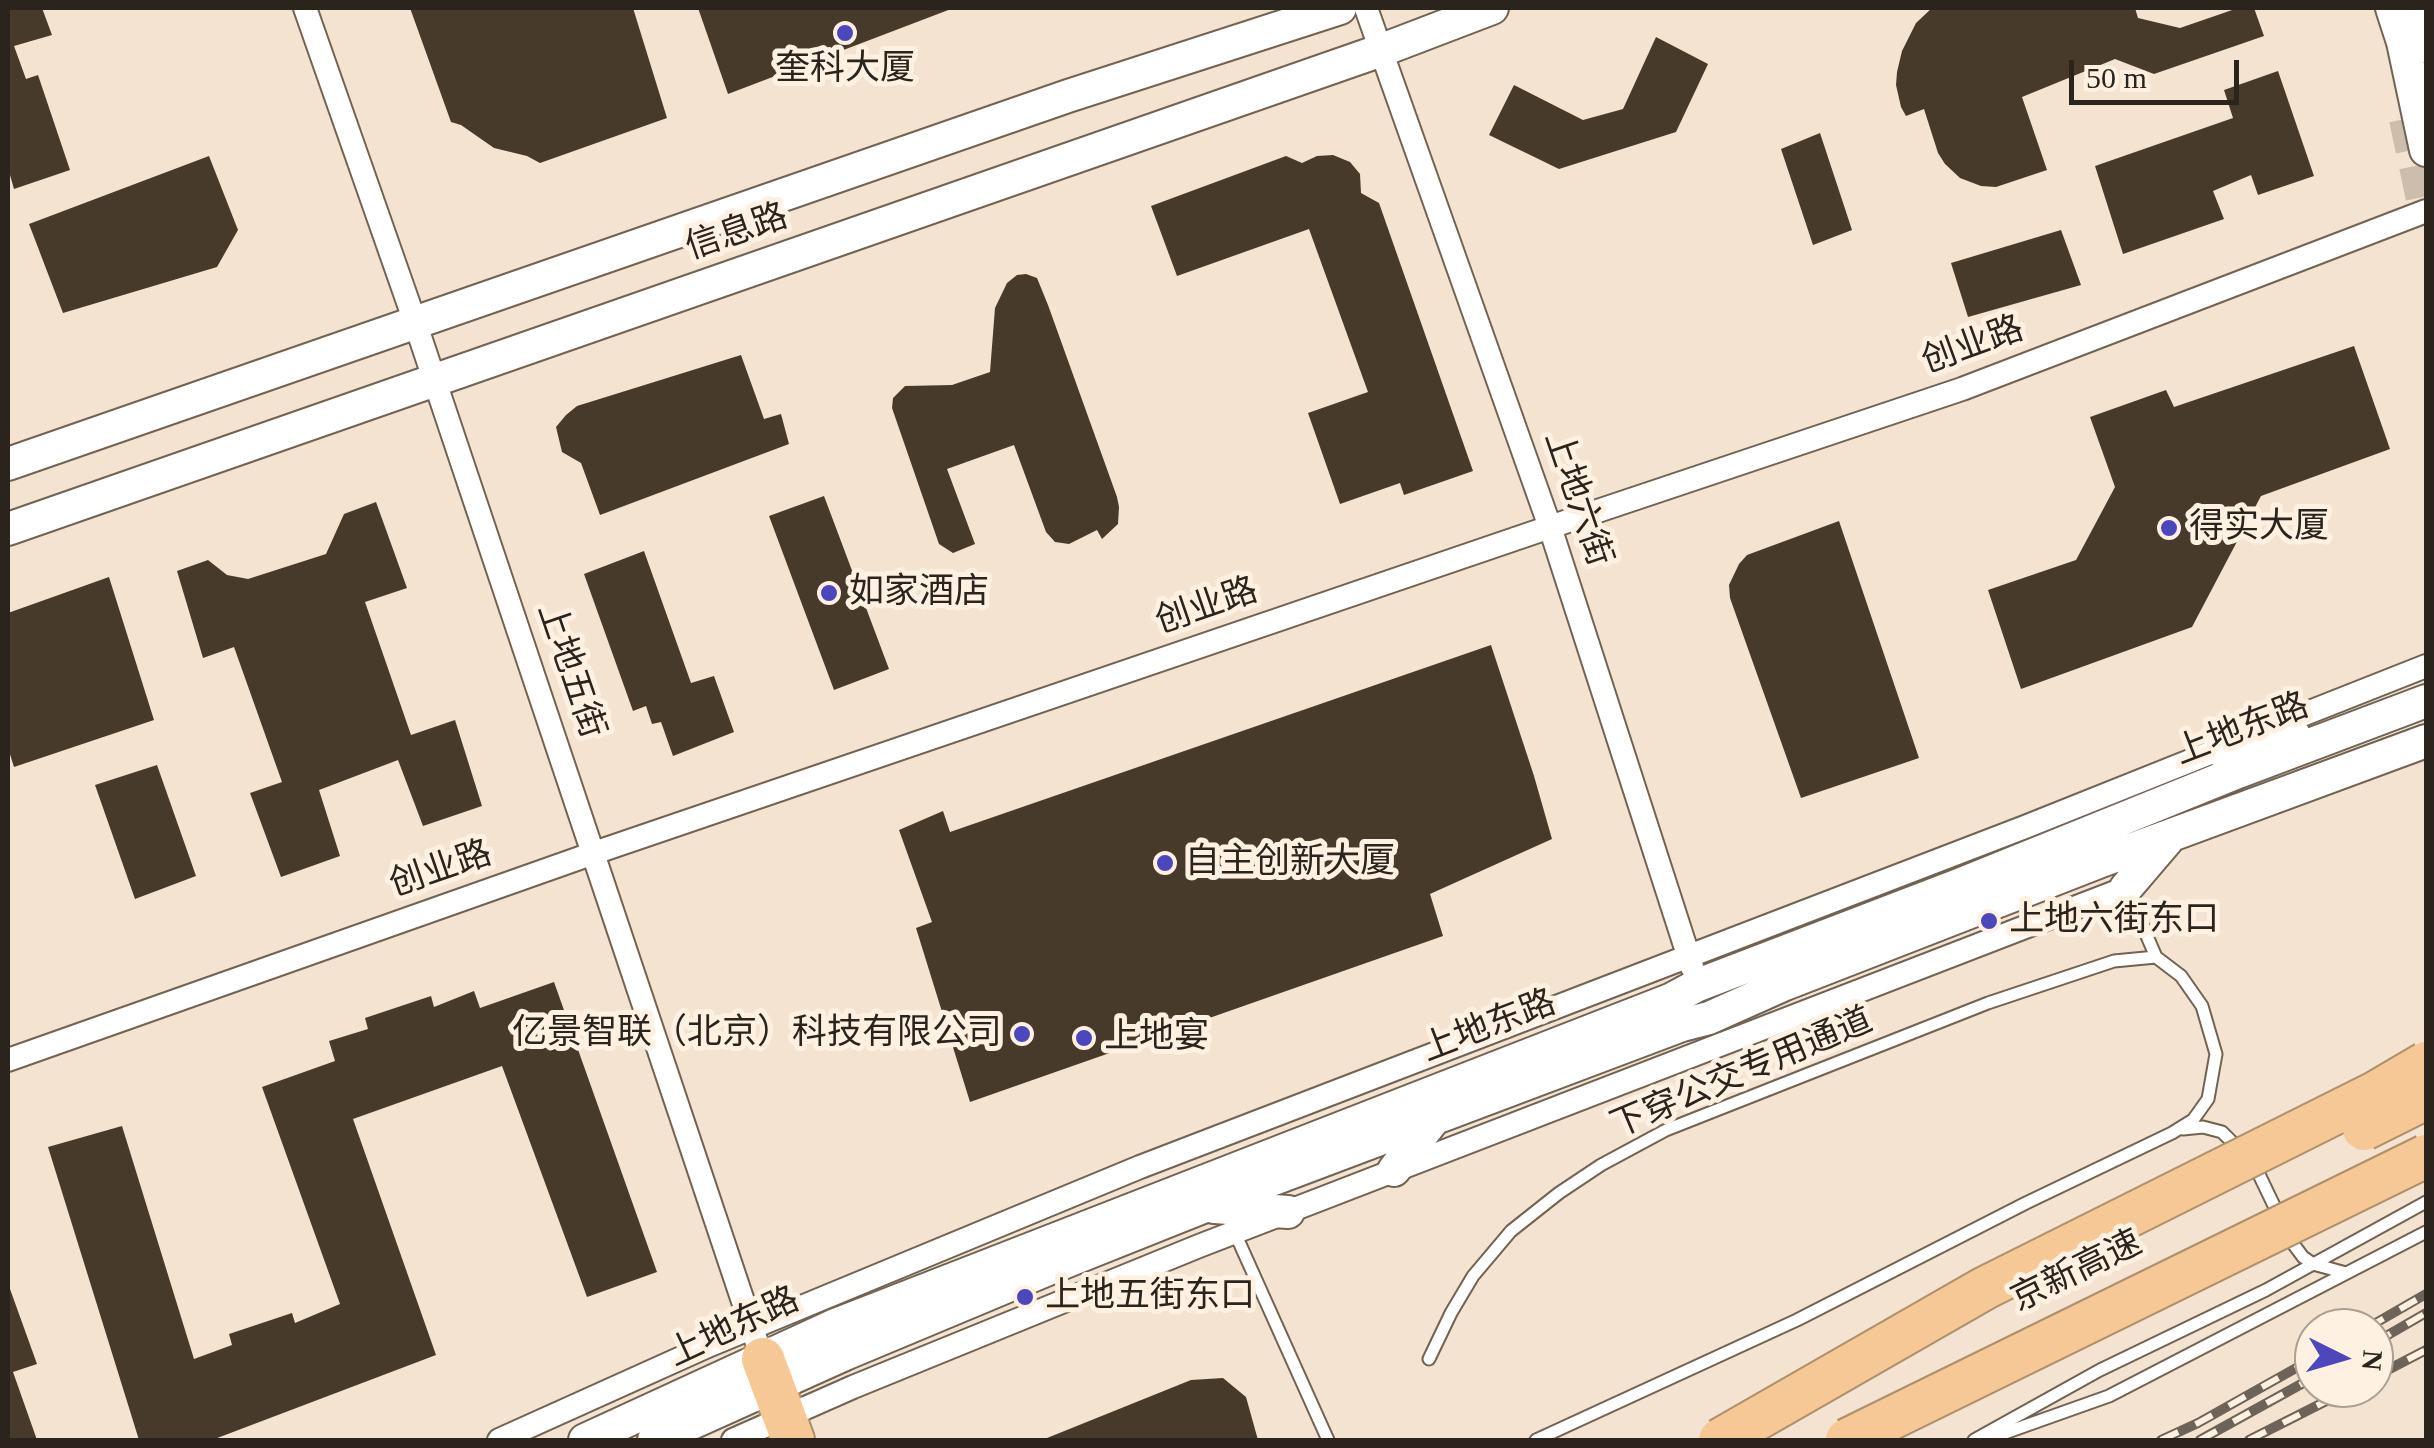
<!DOCTYPE html>
<meta charset="utf-8">
<style>
body{margin:0}
#map{position:relative;width:2434px;height:1448px;overflow:hidden;background:#f4e3d0;font-family:"Times New Roman",serif}
canvas{display:block}
.frame{position:absolute;inset:0;border:10px solid #2a241d;pointer-events:none}
.north{position:absolute;left:2294px;top:1308px;width:100px;height:100px;box-sizing:border-box;background:#fef1e2;border:2px solid #a99f93;border-radius:50%;rotate:95deg;font-size:28px;font-weight:700;line-height:40px;text-align:center;color:#2a241d}
.north::after{content:'';display:block;margin:auto;width:35px;height:45px;background:#4d47be;clip-path:polygon(50% 0,100% 100%,50% 72%,0 100%)}
.scale{position:absolute;left:2069px;top:60px;width:170px;height:45px;box-sizing:border-box;border:5px solid #2a241d;border-top:0;padding-left:12px;font-size:30px;line-height:35px;white-space:nowrap;color:#2a241d;-webkit-text-stroke:8px #fef1e2;paint-order:stroke}
</style>
<div id="map">
<canvas width="2434" height="1448"></canvas>
<div class="frame"></div>
<div class="north">N</div>
<div class="scale">50 m</div>
</div>
<script>
const ctx = document.querySelector('canvas').getContext('2d');
ctx.lineJoin = 'round';
function fill(path, color) {
  ctx.fillStyle = color;
  ctx.fill(path, 'evenodd');
}
function shape(rows) {
  const path = new Path2D();
  for (const r of rows) {
    path.moveTo(r[0], r[1]);
    for (let i = 2; i < r.length; i += 2) path.lineTo(r[i], r[i + 1]);
  }
  return path;
}
function stroke(path, color, width, dash) {
  ctx.strokeStyle = color;
  ctx.lineWidth = width;
  ctx.lineCap = dash ? 'butt' : 'round';
  ctx.setLineDash(dash || []);
  ctx.stroke(path);
}
function label(font, color, halo, rows, align = 'center') {
  ctx.font = font + ' "Times New Roman","Noto Sans SC",serif';
  ctx.lineWidth = 10;
  ctx.setLineDash([]);
  ctx.textBaseline = 'middle';
  ctx.strokeStyle = halo;
  ctx.fillStyle = color;
  for (const [text, x, y, turn = 0] of rows) {
    ctx.save();
    ctx.translate(x, y);
    ctx.rotate((+turn || 0) * Math.PI / 180);
    ctx.textAlign = isNaN(turn) ? turn : align;
    if (halo) ctx.strokeText(text, 0, 0);
    ctx.fillText(text, 0, 0);
    ctx.restore();
  }
}
fill(shape([
 [8,8,42,8,52,35,14,46,26,79,38,75,70,170,14,189,8,168],
 [410,8,633,8,667,118,540,163,527,156,494,148,461,125,451,122],
 [698,8,951,8,951,9,728,94],
 [1932,8,2135,8,2138,18,2180,28,2238,8,2254,8,2264,36,2154,74,2115,59,2022,97,2047,170,1996,187,1981,186,1960,178,1945,164,1938,153,1924,109,1906,116,1901,107,1896,85,1897,72,1902,51,1916,23],
 [1656,37,1708,64,1676,132,1559,169,1489,135,1514,85,1583,120,1623,109],
 [2278,71,2314,176,2258,195,2251,175,2213,191,2224,219,2123,254,2095,166,2233,118,2224,90],
 [1820,133,1852,230,1813,245,1781,149],
 [1333,155,1350,162,1360,174,1361,193,1379,203,1473,471,1404,495,1400,483,1340,504,1308,413,1368,392,1309,229,1177,276,1151,206,1286,156,1302,163,1317,156],
 [209,156,238,230,217,267,63,313,29,224],
 [2061,230,2081,285,1968,317,1951,263],
 [1026,274,1037,278,1048,305,1117,497,1119,507,1118,524,1102,539,1097,530,1069,544,1055,542,1046,532,1014,445,947,469,975,544,953,553,939,544,892,408,893,398,905,386,952,385,990,372,995,308,1007,283,1017,275],
 [2354,346,2390,449,2261,496,2192,627,2021,689,1988,590,2076,560,2115,487,2090,417,2166,390,2174,407],
 [741,355,764,419,781,414,789,444,600,515,581,463,562,452,556,427,566,415,577,406],
 [824,496,889,669,834,690,769,516],
 [376,502,407,588,365,602,411,735,455,720,482,806,423,826,398,760,319,790,340,856,281,877,250,793,282,782,234,647,203,658,177,571,208,560,227,575,248,579,326,554,344,514],
 [1839,521,1919,758,1801,798,1730,598,1729,585,1739,564,1747,555],
 [644,551,691,683,714,676,734,732,673,756,661,722,652,724,646,706,633,711,584,574],
 [109,577,154,720,14,767,8,748,8,613],
 [1491,645,1534,776,1552,839,1430,894,1443,936,970,1102,916,928,932,922,899,830,943,811,950,832],
 [157,765,196,876,135,899,95,785],
 [554,982,657,1272,587,1297,502,1066,353,1119,436,1355,212,1440,139,1440,48,1147,122,1126,194,1359,232,1345,229,1334,292,1313,295,1323,340,1304,262,1087,335,1061,329,1041,368,1029,365,1018,431,996,434,1007,474,991,480,1008],
 [8,1289,10,1289,37,1364,13,1372,37,1440,8,1440],
 [1223,1378,1246,1397,1258,1440,1042,1440,1191,1380]
]), '#473a2b');
stroke(shape([
 [2405,119,2426,218]
]), '#ccbdac', 32, [32, 16]);
const lane = shape([
 [2183,1129,2203,1127,2222,1132,2241,1151],
 [2254,1164,2291,1241,2303,1257,2313,1264,2346,1273],
 [1235,1233,1328,1440],
 [1429,1359,1451,1313,1473,1276,1511,1231,1559,1193,1601,1165,1666,1130,1988,1003,2114,961,2156,957],
 [1988,1439,2109,1396,2426,1232],
 [1536,1440,1797,1320,2026,1203,2172,1133,2193,1120,2208,1099,2216,1054,2202,1006,2181,976,2156,957,2128,892],
 [1974,1440,2100,1370,2266,1290,2426,1202]
]);
const street = shape([
 [305,8,415,322,756,1340],
 [1366,8,1550,527,1692,967],
 [2264,730,2426,666],
 [8,1060,594,853,1550,527,1962,389,2426,211],
 [499,1440,710,1345,1140,1167,2025,827,2230,745],
 [733,1440,853,1387,1199,1246,2126,888]
]);
const secondary = shape([
 [2392,8,2403,42,2426,150],
 [2417,8,2426,46],
 [8,464,1068,96,1340,8],
 [8,529,1382,50,1492,8],
 [2219,750,2294,735],
 [2126,888,2167,840],
 [1394,1170,1434,1119],
 [1214,1207,1288,1212],
 [585,1440,833,1326,1670,1000,1698,985,1959,885,2238,772,2426,701],
 [654,1440,845,1354,1065,1262,1258,1185,1682,1025,1709,1018,1785,984,2101,861,2426,741]
]);
const highway = shape([
 [763,1359,793,1440]
]);
stroke(lane, '#716252', 15);
stroke(street, '#716252', 26);
stroke(secondary, '#716252', 36);
stroke(highway, '#ae8f6c', 46);
stroke(lane, '#fff', 11);
stroke(street, '#fff', 22);
stroke(secondary, '#fff', 32);
stroke(highway, '#f5c896', 42);
const rail = shape([
 [2367,1328,2426,1294],
 [2374,1343,2426,1313],
 [2374,1377,2426,1350],
 [2161,1440,2198,1423,2314,1358],
 [2200,1440,2314,1377],
 [2249,1440,2352,1388]
]);
stroke(rail, '#6d6358', 10);
stroke(rail, '#fef1e2', 6, [19]);
const highwayBridge = shape([
 [2364,1129,2426,1098],
 [1720,1440,1985,1288,2375,1093,2426,1063],
 [1847,1440,2426,1156]
]);
stroke(highwayBridge, '#ae8f6c', 46, []);
stroke(highwayBridge, '#f5c896', 42);
for (const [x, y, r, color] of [
 [845,33,10,"#4d47be"],
 [2169,528,10,"#4d47be"],
 [829,593,10,"#4d47be"],
 [1165,863,10,"#4d47be"],
 [1989,921,10,"#4d47be"],
 [1022,1034,10,"#4d47be"],
 [1084,1038,10,"#4d47be"],
 [1025,1297,10,"#4d47be"]
]) {
  const dot = new Path2D();
  dot.arc(x, y, r, 0, 2 * Math.PI);
  ctx.fillStyle = color;
  ctx.fill(dot);
  stroke(dot, '#fef1e2', 4);
}
label('35px', '#2a241d', '#fef1e2', [
 ["奎科大厦",845,70,"center"],
 ["得实大厦",2189,528],
 ["如家酒店",849,593],
 ["自主创新大厦",1185,863],
 ["上地六街东口",2009,921],
 ["亿景智联（北京）科技有限公司",1002,1034,"right"],
 ["上地宴",1104,1038],
 ["上地五街东口",1045,1297]
], 'left');
label('35px', '#2a241d', '#fef1e2', [
 ["信息路",737,233,-19],
 ["创业路",1973,346,-20],
 ["上地六街",1577,499,71],
 ["创业路",1207,607,-19],
 ["上地五街",570,671,71],
 ["上地东路",2242,730,-21],
 ["创业路",441,870,-19],
 ["上地东路",1489,1027,-21],
 ["下穿公交专用通道",1742,1074,-23],
 ["京新高速",2077,1272,-26],
 ["上地东路",734,1328,-25]
]);
</script>
